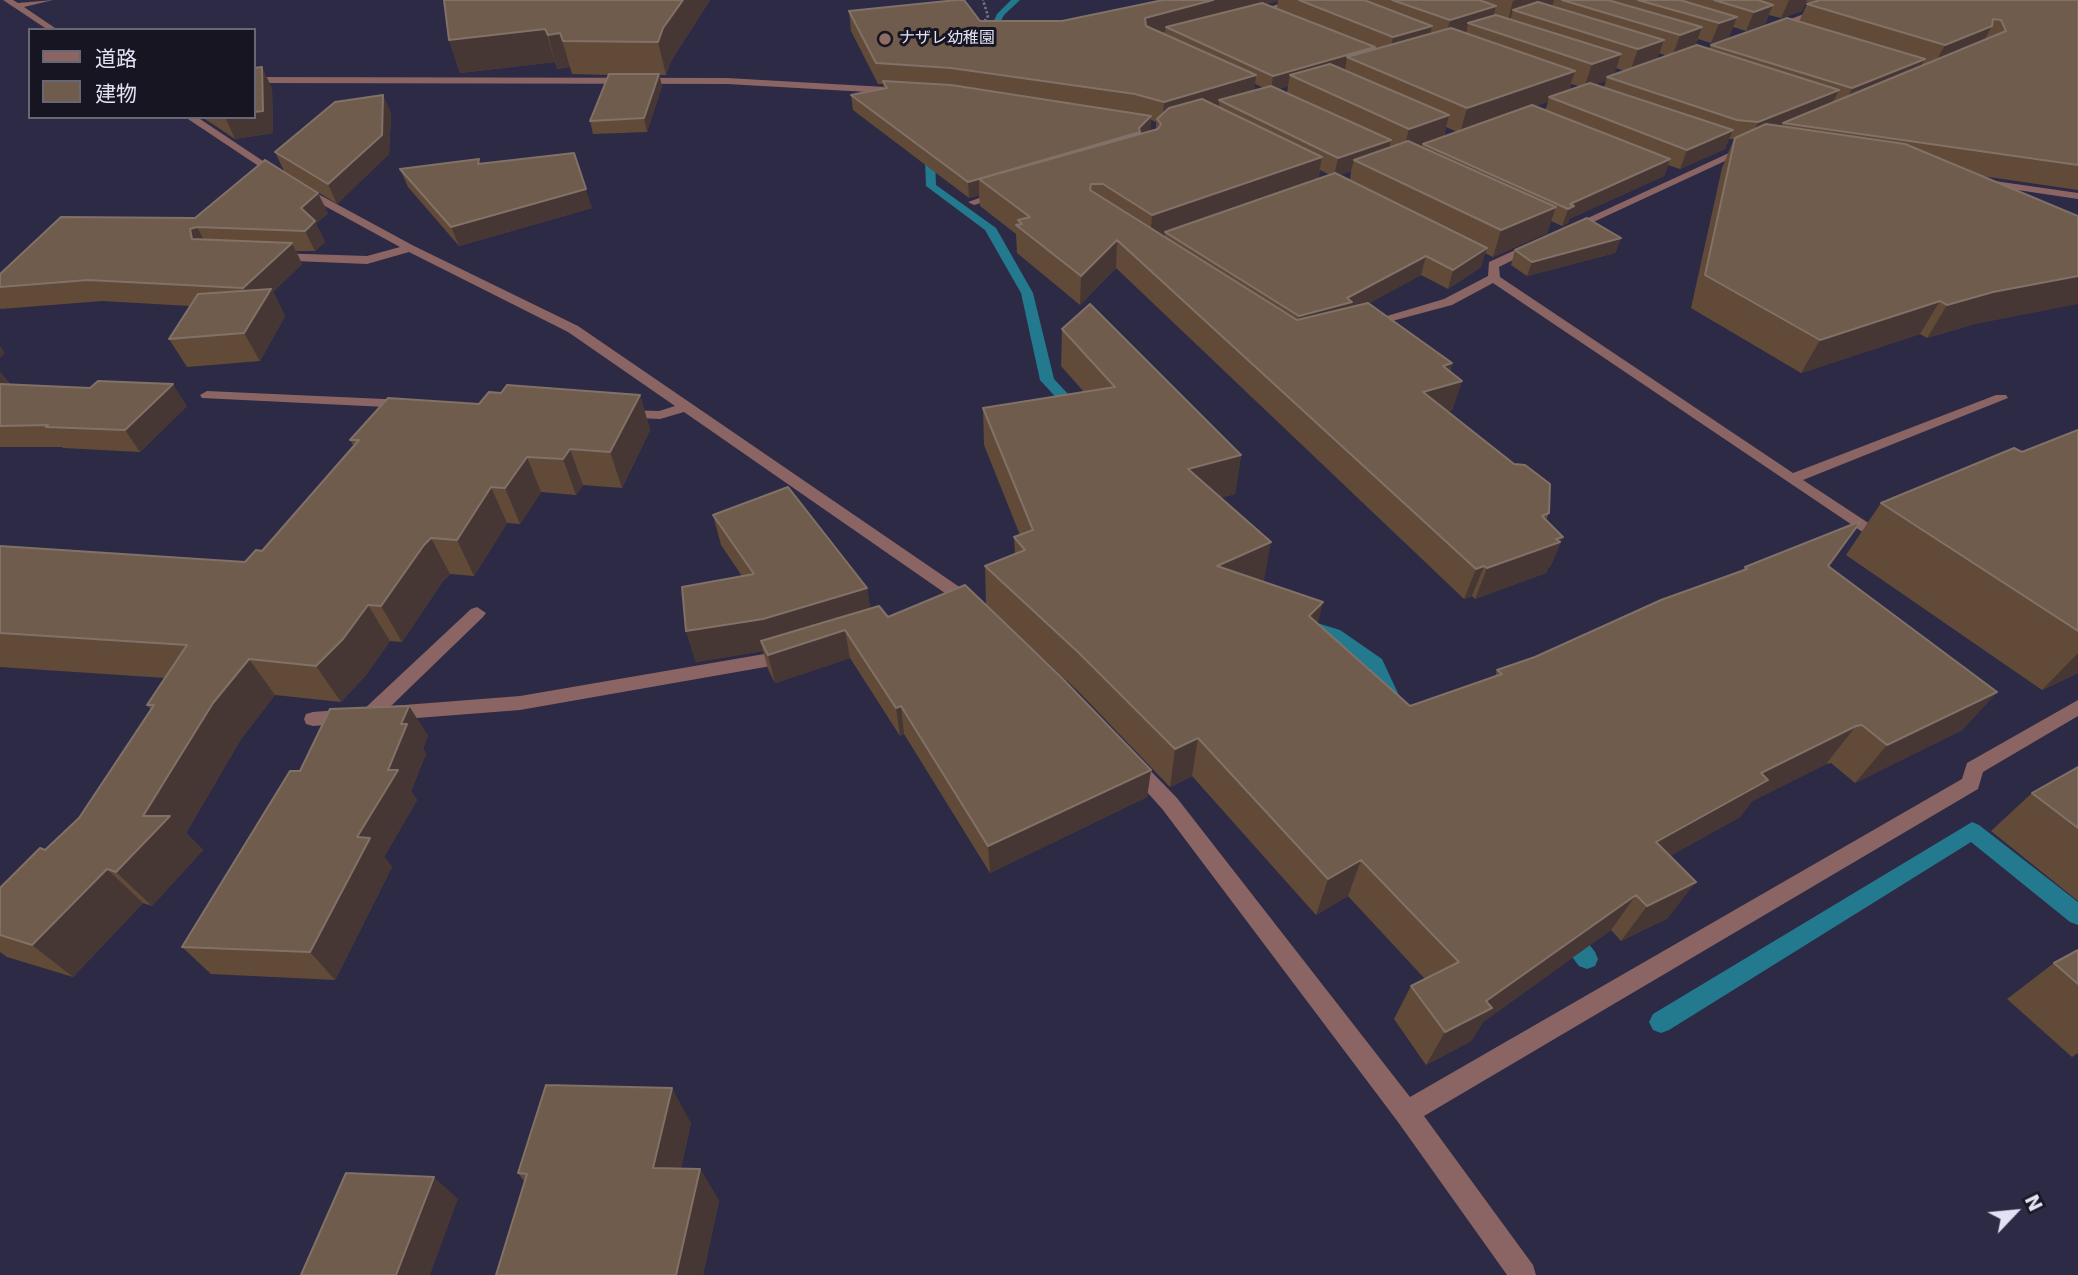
<!DOCTYPE html>
<meta charset="utf-8">
<style>
body{margin:0}
#map{position:relative;width:2078px;height:1275px;overflow:hidden;background:#2d2a45;font-family:"DejaVu Sans","Noto Sans JP",sans-serif}
canvas{display:block}
.legend{position:absolute;left:28px;top:28px;width:228px;height:91px;box-sizing:border-box;background:#161521;border:2px solid #686775;margin:0;padding:9px 12px;list-style:none;font-size:21px;color:#e3e2f4}
.legend li{display:flex;align-items:center;gap:14px;height:35px}
.legend b{width:35px;border:2px solid #686775}
.north{position:absolute;left:1980px;top:1177px;width:70px;height:70px;-webkit-text-stroke:5px #161521;paint-order:stroke;rotate:64deg;font-size:19px;font-weight:700;line-height:28px;text-align:center;color:#e3e2f4}
.north::after{content:'';display:block;margin:auto;width:24px;height:32px;background:#e3e2f4;clip-path:polygon(50% 0,100% 100%,50% 72%,0 100%)}
</style>
<div id="map">
<canvas width="2078" height="1275"></canvas>
<ul class="legend">
<li><b style="height:9px;background:#8a6563"></b>道路</li>
<li><b style="height:19px;background:#6f5c4c"></b>建物</li>
</ul>
<div class="north">N</div>
</div>
<script>
const ctx = document.querySelector('canvas').getContext('2d');
ctx.lineJoin = 'round';
function shape(rows) {
  const path = new Path2D();
  for (const r of rows) {
    path.moveTo(r[0], r[1]);
    for (let i = 2; i < r.length; i += 2) path.lineTo(r[i], r[i + 1]);
  }
  return path;
}
function fill(path, color) {
  ctx.fillStyle = color;
  ctx.fill(path, 'evenodd');
}
function stroke(path, color, width, dash) {
  ctx.strokeStyle = color;
  ctx.lineWidth = width;
  ctx.lineCap = dash ? 'butt' : 'round';
  ctx.setLineDash(dash || []);
  ctx.stroke(path);
}
function label(font, color, halo, rows, align = 'center') {
  ctx.font = font + ' "DejaVu Sans","Noto Sans JP",sans-serif';
  ctx.lineWidth = 6;
  ctx.setLineDash([]);
  ctx.textBaseline = 'middle';
  ctx.strokeStyle = halo;
  ctx.fillStyle = color;
  for (const [text, x, y, turn = 0] of rows) {
    ctx.save();
    ctx.translate(x, y);
    ctx.rotate((+turn || 0) * Math.PI / 180);
    ctx.textAlign = isNaN(turn) ? turn : align;
    if (halo) ctx.strokeText(text, 0, 0);
    ctx.fillText(text, 0, 0);
    ctx.restore();
  }
}
fill(shape([
 [1011,0,1020,0,1004,15,989,44,983,44,997,14,1011,0],
 [934,146,943,148,935,160,936,185,996,228,1033,293,1054,379,1083,410,1083,416,1073,416,1040,380,1021,293,985,230,926,186,925,160,934,146],
 [1304,619,1340,630,1382,659,1403,704,1401,709,1387,709,1369,668,1328,638,1298,629,1295,625,1298,621,1304,619],
 [1972,822,1979,825,2078,902,2078,925,2070,922,1971,842,1669,1030,1661,1033,1653,1030,1649,1022,1653,1014,1972,822],
 [1568,924,1576,927,1595,952,1598,959,1595,966,1587,969,1579,966,1560,941,1557,934,1560,927,1568,924]
]), '#237a8f');
stroke(shape([
 [982,25,988,16,983,0]
]), '#75738a', 2.5, [2.5, 2]);
fill(shape([
 [3,0,13,0,18,3,53,0,24,7,58,30,48,30,3,0],
 [1292,0,1305,0,1250,16,1246,14,1292,0],
 [1823,0,1831,0,1830,10,1773,30,1766,28,1823,7,1823,0],
 [254,77,727,78,903,88,908,91,903,94,727,84,254,83,254,77],
 [185,117,197,117,284,175,275,177,185,117],
 [1742,147,1751,149,1574,231,1564,229,1742,147],
 [1981,179,2078,193,2078,199,1977,184,1977,180,1981,179],
 [299,188,307,188,414,246,578,326,977,599,979,603,977,607,965,607,684,412,660,419,618,417,616,414,623,410,659,411,675,406,568,332,409,252,367,264,271,260,269,257,275,253,367,256,400,247,299,192,299,188],
 [1002,190,1007,193,1006,195,974,205,968,202,1002,190],
 [1535,241,1541,245,1539,247,1499,267,1500,277,1793,473,1996,395,2006,395,2008,398,1803,480,1870,524,1872,528,1870,532,1864,533,1493,283,1452,305,1366,328,1360,324,1444,299,1488,276,1489,262,1535,241],
 [207,391,406,400,413,404,406,408,202,398,200,395,207,391],
 [477,607,486,613,483,617,391,706,520,696,770,653,789,647,795,648,798,653,795,658,771,666,520,710,391,720,382,714,370,722,363,720,361,715,363,710,471,609,477,607],
 [2078,700,2078,716,1983,772,1978,789,1424,1116,1533,1265,1536,1275,1507,1275,1398,1122,1163,810,1124,766,1127,761,1134,758,1141,761,1177,798,1410,1097,1962,779,1967,763,2078,700],
 [350,709,357,711,359,716,357,721,350,723,313,726,306,724,304,719,306,714,313,712,350,709]
]), '#8a6563');
fill(shape([
 [710,0,671,61,666,75,659,75,662,86,647,132,593,134,590,121,609,75,572,74,570,67,557,69,555,62,460,73,449,40],
 [1163,0,2078,0,2078,190,1982,176,1971,325,1927,338,1920,334,1801,373,1691,308,1722,168,1734,139,1729,139,1725,149,1680,169,1668,165,1664,176,1569,219,1568,223,1562,226,1551,221,1547,233,1493,257,1485,253,1481,267,1448,289,1421,275,1369,303,1452,363,1450,372,1462,381,1452,410,1448,412,1549,513,1546,520,1563,537,1550,567,1548,568,1546,573,1475,599,1472,596,1464,599,1116,268,1080,305,1017,253,1016,234,980,206,979,195,969,198,853,110,851,95,884,89,883,84,878,84,851,31,849,11,980,21,1062,21],
 [1278,1,1277,9,1266,4],
 [1806,2,1811,3,1807,4,1799,22,1711,45,1709,49,1695,46,1698,39,1711,43,1729,37,1733,27,1746,31,1765,24,1769,15,1781,18,1802,11],
 [1659,53,1667,56,1657,59],
 [1616,68,1625,71,1614,74],
 [1606,81,1604,87,1595,84],
 [1255,84,1264,88,1254,91],
 [1571,84,1579,86,1569,90],
 [1288,86,1287,93,1279,89],
 [1548,102,1545,110,1535,106],
 [1151,120,1156,122,1156,129,1150,131],
 [1446,127,1457,132,1444,137],
 [1320,170,1330,175,1318,179],
 [1351,171,1350,180,1340,175],
 [272,88,273,133,235,139,202,117,254,117],
 [383,95,391,114,389,154,337,204,284,171,275,152],
 [400,169,592,208,459,246,408,187],
 [328,213,316,224,325,242,315,251,296,251,302,264,273,292,285,316,260,361,187,367,169,339,190,306,102,301,1,309,0,308,0,274,195,218],
 [1621,238,1615,253,1527,276,1511,265,1515,250],
 [1062,329,1241,455,1235,494,1220,498,1264,581,1263,581,1318,624,1410,706,1495,677,1497,670,1535,657,1743,570,1745,567,1835,559,1829,567,1997,692,1962,730,1855,783,1831,763,1826,764,1752,801,1740,817,1670,856,1668,918,1621,941,1611,930,1483,1022,1471,1041,1426,1065,1394,1019,1411,986,1425,979,1348,896,1316,915,1192,776,1170,787,1078,691,986,605,985,566,1015,554,1014,537,1020,535,984,445,983,408,1084,392,1061,366],
 [0,372,10,384,187,406,140,452,63,448,62,447,0,447],
 [501,393,640,395,650,430,622,488,583,485,576,495,541,492,520,524,507,523,474,576,450,574,443,581,402,642,390,641,366,675,341,702,275,695,241,739,186,833,203,850,152,906,143,903,73,977,7,957,0,952,0,888,45,850,79,818,151,710,147,705,165,678,0,667,0,546,245,562,262,551,354,446,350,440,479,404],
 [2078,430,2078,673,2042,690,1846,555,1881,503,2022,452],
 [713,515,867,588,870,608,888,617,1151,770,1147,797,990,873,904,734,900,736,850,658,775,683,768,669,763,651,696,662,686,631,742,576,721,545],
 [409,706,428,736,423,748,426,754,411,791,417,800,384,857,392,867,335,980,211,974,182,947,300,771],
 [2078,767,2078,901,1991,831,2032,793],
 [2078,950,2078,1053,2072,1057,2007,999,2054,963],
 [691,1123,681,1168,700,1169,719,1201,703,1275,496,1275,524,1181,518,1173]
]), '#614b38');
fill(shape([
 [683,0,710,0,671,61,666,75,658,42,663,28],
 [1213,0,1278,0,1278,1,1171,30,1166,27,1165,32,1144,37,1145,18],
 [1516,0,1554,0,1552,7,1513,10,1510,20,1508,20,1513,1],
 [1789,0,1807,0,1802,11,1781,18],
 [1773,5,1765,24,1746,31,1754,12],
 [1496,6,1491,26,1468,23,1466,34,1445,40,1450,20],
 [1737,17,1729,37,1711,43,1719,23],
 [1432,26,1428,46,1389,57,1393,37],
 [1992,26,1981,46,1934,65,1945,45],
 [1702,27,1694,49,1672,57,1680,35],
 [545,29,555,62,460,73,449,40],
 [560,33,570,67,557,69,548,35],
 [1664,40,1656,63,1630,72,1638,49],
 [1375,47,1372,62,1347,57,1345,70,1290,75,1288,86,1271,91,1273,76],
 [1621,54,1613,78,1607,77,1606,81,1584,88,1592,64],
 [1925,59,1918,71,1846,101,1852,88],
 [262,67,272,88,273,133,235,139,225,117,254,117],
 [1575,71,1567,95,1549,97,1548,102,1460,133,1467,108],
 [659,74,662,86,647,132,644,118],
 [1256,75,1254,96,1219,100,1219,107,1162,123,1164,102],
 [1839,90,1830,108,1783,123,1780,129,1750,141,1758,122],
 [383,95,391,114,389,154,337,204,328,184],
 [1449,115,1443,139,1423,144,1422,146,1403,153,1409,129],
 [1151,116,1150,131,979,179,979,195,969,198,968,182,1139,128],
 [1733,130,1725,149,1680,169,1687,150],
 [1391,140,1387,159,1354,160,1351,171,1334,177,1338,158],
 [1322,157,1317,184,1165,232,1165,237,1150,242,1152,215],
 [1670,159,1664,176,1569,219,1568,223,1562,226,1570,204],
 [586,189,592,208,459,246,451,227],
 [318,193,328,213,316,224,325,242,315,251,305,231,301,208],
 [1556,207,1547,233,1493,257,1501,230],
 [197,227,208,247,192,239,190,229],
 [1621,238,1615,253,1527,276,1532,262],
 [1117,240,1116,268,1080,305,1081,276],
 [292,243,302,264,273,292,285,316,260,361,244,333,255,310,243,288],
 [1487,248,1481,267,1448,289,1453,270],
 [1426,256,1421,275,1350,314,1295,335,1299,316,1347,298],
 [2078,276,2078,304,1971,325,1927,338,1947,305,1993,292],
 [1940,301,1920,334,1801,373,1820,340],
 [0,346,5,353,0,358],
 [1452,363,1446,386,1462,381,1452,410,1415,422,1423,392,1443,366],
 [0,372,12,387,0,401],
 [173,384,187,406,140,452,125,430],
 [640,395,650,430,622,488,610,452],
 [570,449,583,485,576,495,563,459],
 [1241,455,1235,494,1183,508,1188,469],
 [527,457,541,492,520,524,505,488],
 [491,487,507,523,474,576,457,540],
 [1861,521,1835,559,1802,605,1828,566],
 [1563,537,1550,567,1548,568,1546,573,1475,599,1487,568],
 [431,538,450,574,443,581,402,642,381,606,424,545],
 [1271,542,1264,581,1211,604,1217,566],
 [1484,566,1472,596,1464,599,1476,569],
 [867,588,872,619,761,641,763,651,696,662,686,631],
 [1323,602,1314,640,1309,616],
 [368,605,390,641,366,675,341,702,316,666],
 [845,630,850,658,775,683,768,655],
 [2078,653,2078,673,2042,690],
 [249,659,275,695,241,739,186,833,203,850,152,906,116,872,143,816,213,703],
 [1997,692,1962,730,1855,783,1887,745],
 [409,706,428,736,423,748,426,754,411,791,417,800,384,857,392,867,335,980,310,952],
 [901,706,904,734,900,736,896,708],
 [1856,726,1826,764,1752,801,1740,817,1631,878,1656,842,1761,773],
 [1198,738,1192,776,1170,787,1175,749],
 [1151,770,1147,797,990,873,988,846],
 [1361,860,1348,896,1316,915,1328,879],
 [107,869,143,903,73,977,32,945],
 [1696,882,1668,918,1621,941,1647,906],
 [1636,895,1611,930,1483,1022,1471,1041,1426,1065,1445,1032,1486,1001],
 [672,1088,691,1123,674,1200,653,1168],
 [700,1169,719,1201,703,1275,676,1275],
 [434,1177,458,1199,430,1275,396,1275]
]), '#463735');
const building = shape([
 [444,0,683,0,663,28,658,42,563,41,560,33,548,35,545,29,449,40,444,0],
 [957,0,964,0,980,21,1062,21,1163,0,1213,0,1145,18,1146,26,1256,75,1164,102,1135,94,951,68,876,63,849,11,957,0],
 [1299,0,1364,0,1432,26,1393,37,1299,0],
 [1392,0,1479,0,1496,6,1450,20,1392,0],
 [1562,0,1608,0,1702,27,1680,35,1562,0],
 [1638,0,1680,0,1737,17,1719,23,1638,0],
 [1714,0,1758,0,1773,5,1754,12,1714,0],
 [1820,0,2078,0,2078,165,1783,123,2006,31,2001,20,1993,19,1992,26,1945,45,1807,4,1820,0],
 [1538,2,1664,40,1638,49,1513,10,1538,2],
 [1262,3,1375,47,1273,76,1166,27,1262,3],
 [1496,15,1621,54,1592,64,1468,23,1496,15],
 [1787,18,1925,59,1852,88,1711,45,1787,18],
 [1451,28,1575,71,1467,108,1347,57,1451,28],
 [1697,45,1839,90,1758,122,1737,120,1607,77,1697,45],
 [1330,64,1449,115,1409,129,1290,75,1330,64],
 [262,67,263,111,254,112,254,68,262,67],
 [609,74,659,74,644,118,590,121,609,74],
 [883,81,951,85,1151,116,1139,128,1140,132,968,182,851,95,887,88,883,81],
 [1590,83,1733,130,1687,150,1549,97,1590,83],
 [1271,86,1391,140,1338,158,1219,100,1271,86],
 [383,95,382,135,328,184,275,152,335,102,383,95],
 [1202,99,1322,157,1152,215,1103,184,1091,184,1090,190,1297,320,1368,303,1452,363,1443,366,1462,381,1423,392,1514,464,1525,465,1550,484,1549,513,1542,516,1563,537,1556,539,1560,542,1487,568,1484,566,1476,569,1117,240,1081,276,1016,225,1022,224,1018,220,1030,217,979,179,1158,129,1161,124,1157,119,1169,108,1202,99],
 [1532,105,1670,159,1570,204,1574,206,1568,209,1423,144,1532,105],
 [1766,124,1905,144,2078,216,2078,276,1993,292,1947,305,1940,301,1820,340,1705,275,1735,138,1766,124],
 [1408,141,1556,207,1501,230,1354,160,1408,141],
 [574,153,586,189,451,227,400,169,479,159,478,164,574,153],
 [265,160,318,193,301,208,315,221,305,231,197,227,190,229,192,239,292,243,243,288,88,280,0,287,0,274,61,217,195,218,265,160],
 [1335,173,1487,248,1453,270,1426,256,1347,298,1352,302,1299,316,1165,232,1335,173],
 [1587,218,1621,238,1532,262,1515,250,1587,218],
 [271,289,244,333,169,339,198,294,271,289],
 [1090,304,1241,455,1188,469,1271,542,1217,566,1323,602,1309,616,1410,706,1502,674,1497,670,1535,657,1661,600,1747,569,1745,567,1861,521,1828,566,1997,692,1887,745,1862,725,1856,726,1761,773,1768,780,1656,842,1696,882,1647,906,1636,895,1486,1001,1492,1008,1445,1032,1411,986,1459,962,1361,860,1328,879,1198,738,1175,749,1079,653,985,566,1025,550,1014,537,1033,530,983,408,1115,387,1062,329,1090,304],
 [98,381,173,384,125,430,46,427,48,425,0,426,0,384,90,388,98,381],
 [507,385,640,395,610,452,570,449,563,459,527,457,505,488,491,487,457,540,431,538,424,545,381,606,368,605,343,639,316,666,249,659,213,703,143,816,170,816,116,872,107,869,32,945,0,935,0,888,40,848,45,850,79,818,154,705,147,705,187,645,0,633,0,546,245,562,256,550,262,551,359,440,350,440,388,398,479,404,489,392,501,393,507,385],
 [2078,430,2078,631,1881,503,2014,448,2022,452,2078,430],
 [788,487,867,588,763,619,686,631,682,587,754,574,713,515,788,487],
 [965,585,1061,677,1151,770,988,846,901,706,896,708,845,630,768,655,761,641,879,606,888,617,965,585],
 [409,706,401,724,407,724,388,770,398,770,357,837,370,838,310,952,182,947,290,771,300,771,330,709,409,706],
 [2078,767,2078,828,2032,793,2078,767],
 [2078,950,2078,984,2054,963,2078,950],
 [546,1085,672,1088,653,1168,700,1169,676,1275,496,1275,527,1174,518,1173,546,1085],
 [346,1173,434,1177,396,1275,301,1275,346,1173]
]);
fill(building, '#6f5c4c');
stroke(building, '#817167', 2);
for (const [x, y, r, color] of [
 [885,39,7,"#8d6e63"]
]) {
  const dot = new Path2D();
  dot.arc(x, y, r, 0, 2 * Math.PI);
  ctx.fillStyle = color;
  ctx.fill(dot);
  stroke(dot, '#161521', 2.5);
}
label('16px', '#e3e2f4', '#161521', [
 ["ナザレ幼稚園",899,39]
], 'left');
</script>
